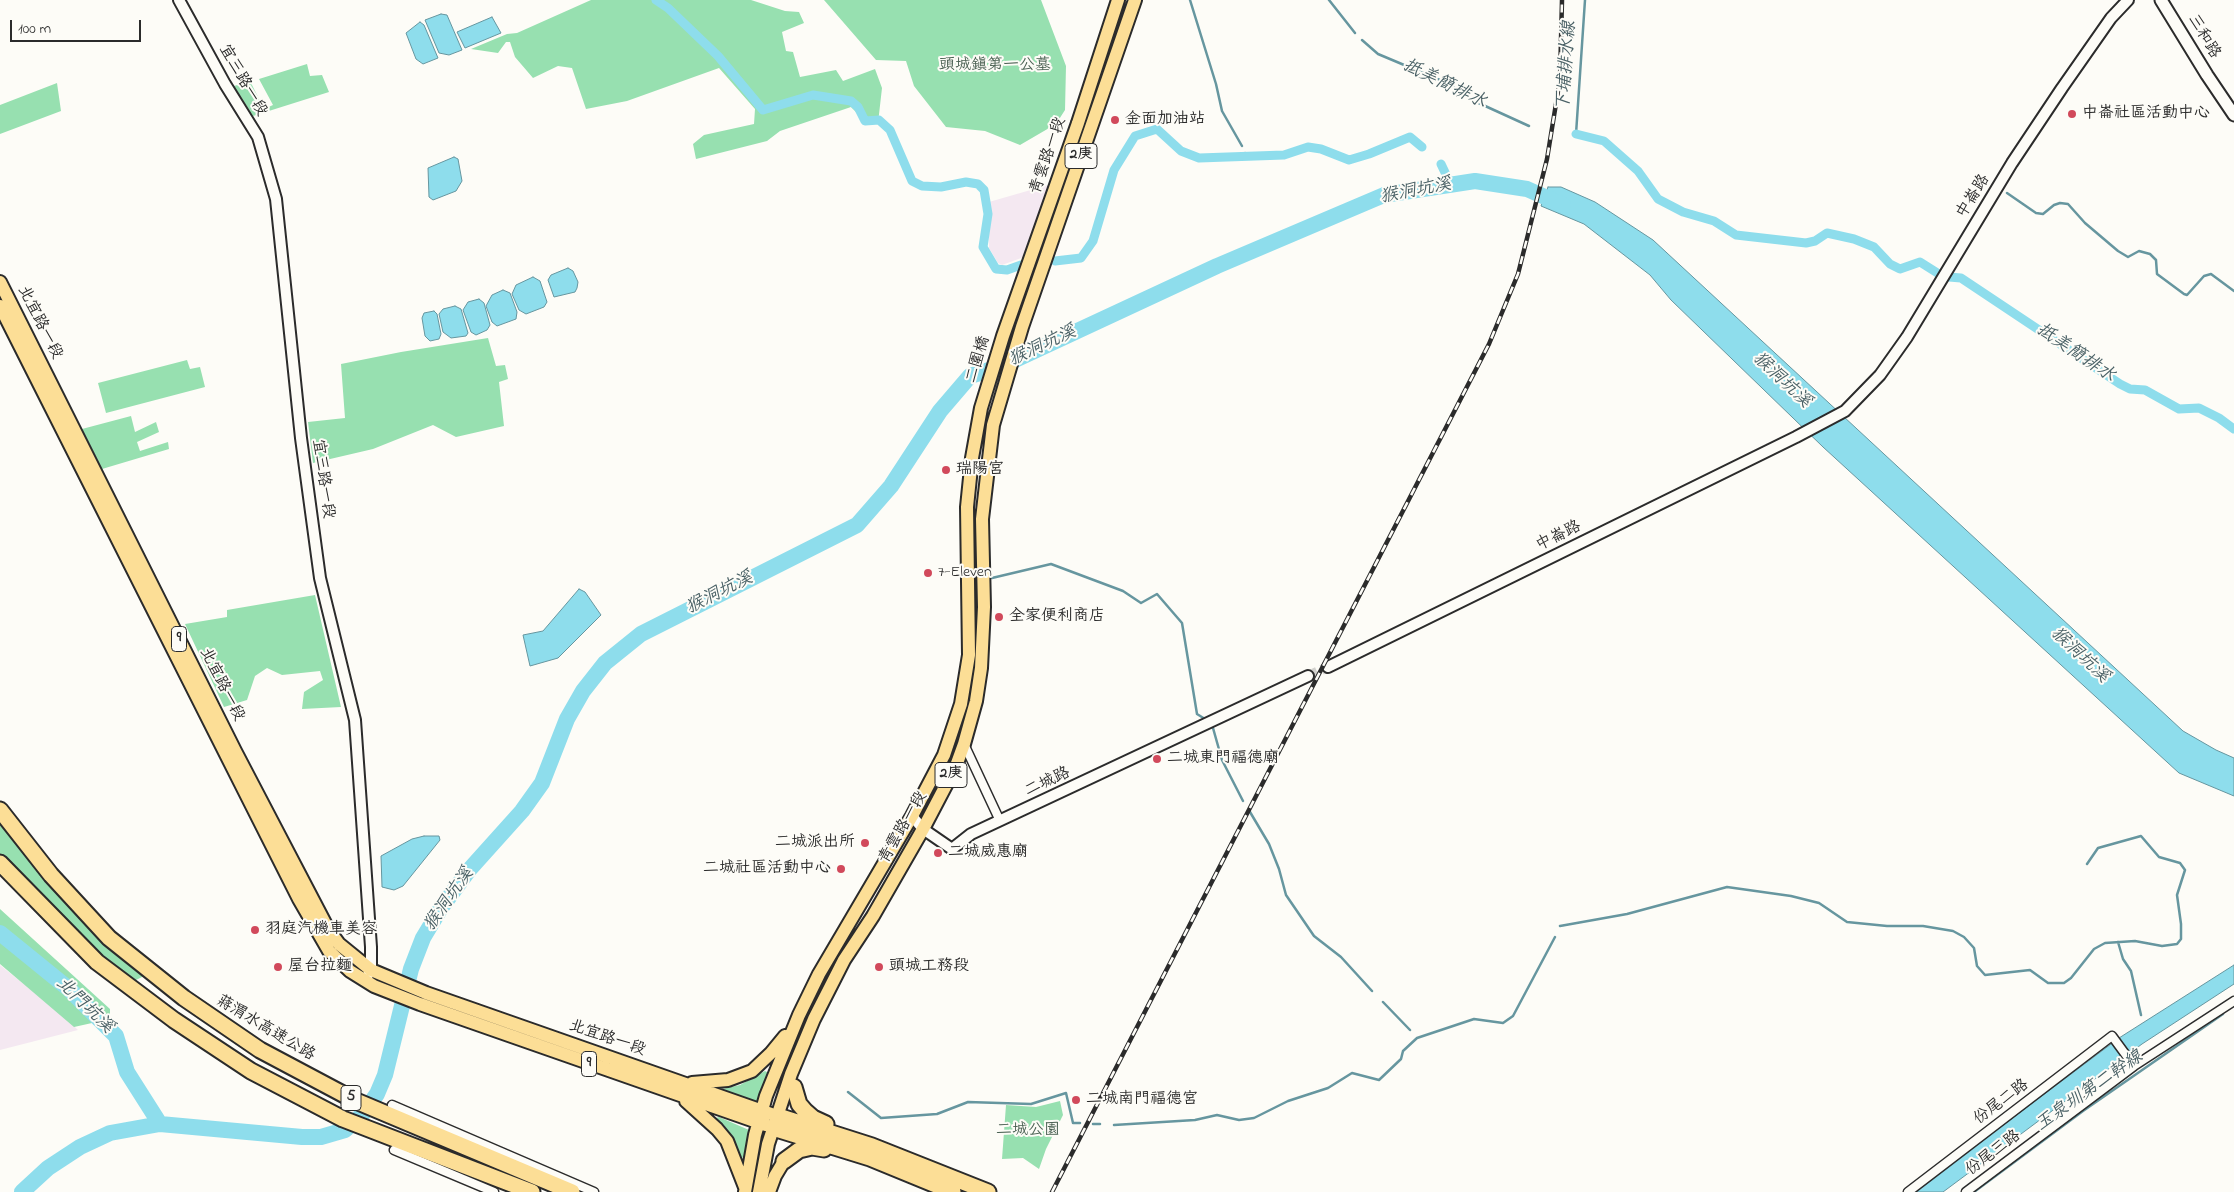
<!DOCTYPE html>
<meta charset="utf-8">
<style>
body{margin:0}
#map{position:relative;width:2234px;height:1192px;overflow:hidden;background:#fdfcf7;font-family:"Indie Flower",sans-serif}
canvas{display:block}
.scale{position:absolute;left:10px;top:20px;width:131px;height:22px;box-sizing:border-box;border:2px solid #2b2b2b;border-top:0;padding-left:6px;font-size:15px;line-height:18px;white-space:nowrap;color:#2b2b2b;-webkit-text-stroke:4px #fdfcf7;paint-order:stroke}
</style>
<div id="map">
<canvas width="2234" height="1192"></canvas>
<div class="scale">100 m</div>
</div>
<script>
const ctx = document.querySelector('canvas').getContext('2d');
ctx.lineJoin = 'round';
function fill(path, color) {
  ctx.fillStyle = color;
  ctx.fill(path, 'evenodd');
}
function shape(rows) {
  const path = new Path2D();
  for (const r of rows) {
    path.moveTo(r[0], r[1]);
    for (let i = 2; i < r.length; i += 2) path.lineTo(r[i], r[i + 1]);
  }
  return path;
}
function stroke(path, color, width, dash) {
  ctx.strokeStyle = color;
  ctx.lineWidth = width;
  ctx.lineCap = dash ? 'butt' : 'round';
  ctx.setLineDash(dash || []);
  ctx.stroke(path);
}
function label(font, color, halo, rows, align = 'center') {
  ctx.font = font + ' "Indie Flower","LXGW WenKai TC",sans-serif';
  ctx.lineWidth = 4;
  ctx.setLineDash([]);
  ctx.textBaseline = 'middle';
  ctx.strokeStyle = halo;
  ctx.fillStyle = color;
  for (const [text, x, y, turn = 0] of rows) {
    ctx.save();
    ctx.translate(x, y);
    ctx.rotate((+turn || 0) * Math.PI / 180);
    ctx.textAlign = isNaN(turn) ? turn : align;
    if (halo) ctx.strokeText(text, 0, 0);
    ctx.fillText(text, 0, 0);
    ctx.restore();
  }
}
fill(shape([
 [1048,185,1024,257,1002,265,998,263,989,248,989,202],
 [0,965,66,1018,78,1030,0,1050]
]), '#f4e8f1');
fill(shape([
 [591,0,751,0,785,11,799,12,804,23,782,32,786,51,793,52,800,77,836,70,843,81,875,69,882,88,878,123,866,122,851,107,780,131,767,141,696,159,693,144,704,135,754,124,755,109,719,68,627,101,586,109,572,68,558,66,533,78,515,57,510,42,506,42,498,53,471,49,507,34,517,33],
 [824,0,1041,0,1066,66,1065,110,1056,124,1020,145,985,131,946,127,914,86,906,61,876,60],
 [307,64,310,76,322,75,329,92,253,116,234,86,250,81,264,109,273,105,259,79],
 [57,83,61,111,0,134,0,105],
 [488,338,496,366,505,365,508,379,499,382,504,426,456,437,433,425,373,449,313,463,308,422,345,418,341,364,401,352],
 [187,360,190,369,200,367,205,387,106,413,98,383],
 [131,416,135,432,156,422,159,432,137,442,140,451,168,442,169,449,102,469,82,429],
 [315,595,341,707,302,709,304,692,323,680,320,671,282,675,267,668,255,676,247,700,224,707,185,624,227,617,227,610],
 [0,821,103,941,144,976,132,982,101,957,11,867,0,854],
 [0,909,110,1009,110,1019,74,1027,0,964],
 [765,1071,769,1073,757,1105,723,1092,722,1089,740,1085],
 [1060,1101,1063,1115,1046,1149,1039,1169,1023,1158,1002,1159,1006,1105,1036,1107],
 [719,1117,749,1130,747,1155,740,1159,718,1122,716,1118]
]), '#97e0b0');
const water = shape([
 [441,14,447,15,462,50,449,55,439,53,425,20,441,14],
 [492,17,501,33,465,48,457,32,492,17],
 [420,22,424,25,438,58,423,64,416,59,406,33,420,22],
 [454,157,458,159,462,181,456,191,433,200,429,197,428,168,454,157],
 [1548,187,1561,187,1595,202,1653,240,2183,731,2216,750,2234,758,2234,796,2179,773,1823,447,1671,300,1650,275,1584,224,1541,206,1548,187],
 [568,268,573,271,578,282,577,288,575,292,554,297,548,280,551,275,568,268],
 [533,277,540,281,547,302,544,307,526,314,519,310,512,294,516,285,533,277],
 [503,290,510,293,517,312,516,319,497,326,492,322,486,306,492,295,503,290],
 [479,299,484,303,490,325,487,330,476,335,471,332,463,310,468,302,479,299],
 [455,306,461,309,468,333,466,336,451,338,443,332,439,314,443,309,455,306],
 [434,311,437,314,441,334,439,339,430,341,425,336,422,318,424,313,434,311],
 [579,589,585,592,601,615,558,658,530,666,523,635,543,631,579,589],
 [424,836,439,836,440,840,403,886,394,890,382,887,381,856,412,839,424,836],
 [2234,965,2234,984,2142,1044,1943,1192,1914,1192,2119,1038,2234,965]
]);
fill(water, '#8eddec');
stroke(water, '#66969f', 1);
stroke(shape([
 [1190,0,1216,84,1222,111,1242,146],
 [1329,0,1355,33],
 [1362,40,1378,54,1447,83,1472,100,1529,126],
 [1576,134,1585,0],
 [1245,153,1248,158],
 [2007,193,2036,213,2043,214,2054,205,2060,203,2068,204,2085,223,2118,251,2128,257,2139,251,2150,254,2156,260,2157,274,2184,294,2187,295,2204,276,2211,274,2234,291],
 [992,578,1051,564,1123,591,1141,603,1157,594,1182,623,1197,714,1205,719],
 [1210,725,1213,728,1222,760,1243,801],
 [1250,812,1269,844,1279,869,1286,895,1314,936,1341,957,1372,991],
 [1560,926,1627,914,1727,887,1791,896,1819,903,1847,922,1887,926,1923,926,1953,931,1964,937,1974,948,1977,966,1985,975,2030,970,2048,983,2064,983,2071,978,2094,949,2105,943,2135,941,2162,946,2177,944,2181,939,2181,924,2177,895,2185,870,2180,863,2159,857,2141,836,2098,848,2087,864],
 [2118,942,2123,959,2131,971,2141,1015],
 [1383,1002,1410,1030],
 [848,1092,881,1118,937,1114,968,1102,1031,1104,1066,1093,1073,1123,1080,1123],
 [1093,1124,1100,1124],
 [1114,1125,1195,1120,1217,1115,1239,1120,1254,1118,1288,1101,1328,1088,1352,1073,1379,1080,1401,1059,1403,1051,1417,1038,1474,1019,1503,1023,1513,1016,1555,937],
 [1974,1192,2083,1111,2223,1014]
]), '#66969f', 2.5);
stroke(shape([
 [656,0,668,8,718,56,763,110,813,95,851,101,858,107,865,121,879,120,890,130,912,181,922,186,941,187,966,182,978,184,984,190,988,214,983,247,996,269,1007,270,1021,265],
 [1576,134,1604,141,1638,171,1658,199,1683,212,1714,221,1736,235,1806,243,1815,241,1827,233,1854,239,1874,247,1890,264,1900,269,1920,262,1939,274],
 [1441,164,1450,183],
 [1055,261,1081,258,1093,241,1114,170,1135,136,1157,129,1181,151,1199,158,1284,155,1308,147,1321,149,1349,160,1369,154,1410,137,1422,147],
 [1949,277,1961,278,2120,384,2130,389,2145,390,2179,409,2199,408,2219,418,2234,429]
]), '#8eddec', 9);
stroke(shape([
 [0,933,69,989,116,1036,127,1072,160,1124],
 [22,1192,48,1168,80,1147,110,1133,160,1124,302,1137,321,1137,345,1130,362,1115,377,1094,385,1075,411,969,423,938,441,908,469,870,522,811,542,783,567,719,583,691,605,663,641,634,857,525,891,486,940,411,970,376,1002,366,1217,266,1384,195,1475,181,1527,189,1563,205]
]), '#8eddec', 16);
stroke(shape([
 [1308,676,1328,667]
]), '#d3d2ce', 10, [10, 5]);
const minor = shape([
 [964,744,1000,821],
 [392,1105,594,1192],
 [394,1150,494,1192],
 [1908,1192,2112,1036,2134,1066],
 [1966,1192,2134,1066,2234,1001]
]);
const tertiary = shape([
 [179,0,225,84,258,137,276,199,301,438,320,578,355,720,371,947,371,970,368,975],
 [1328,667,1796,437,1845,411,1880,375,1907,337,2012,163,2062,88,2111,18,2128,0],
 [912,816,923,829,952,849,971,834,1308,676]
]);
const secondary = shape([
 [2161,0,2207,75,2234,115]
]);
const primary = shape([
 [0,282,235,751,328,929,339,944,371,970,426,993,771,1114],
 [0,306,299,899,329,951,350,971,374,986,420,1004,766,1125],
 [692,1083,728,1080,752,1071,771,1053,785,1036],
 [686,1101,717,1129,727,1141,745,1187],
 [745,1192,755,1135,766,1096,799,1015,819,974,912,816,944,755,961,704,969,655,967,507,972,458,981,408,1003,336,1078,123,1118,0],
 [759,1192,768,1144,791,1074,814,1019,844,960,873,916,923,829,956,766,964,744,976,701,981,668,984,607,982,519,993,425,1022,327,1135,0],
 [769,1192,775,1176,784,1161]
]);
const motorway = shape([
 [0,810,51,875,109,938,184,998,260,1050,356,1101,572,1192],
 [0,863,97,962,174,1020,251,1071,343,1119,532,1192],
 [794,1087,799,1104,805,1111,813,1118,826,1124],
 [778,1116,872,1146,988,1192],
 [773,1128,870,1158,953,1192],
 [784,1161,799,1150,812,1147,824,1149]
]);
stroke(minor, '#2b2b2b', 11);
stroke(tertiary, '#2b2b2b', 14);
stroke(secondary, '#2b2b2b', 15);
stroke(primary, '#2b2b2b', 16);
stroke(motorway, '#2b2b2b', 19);
stroke(minor, '#fdfcf7', 8);
stroke(tertiary, '#fdfcf7', 10);
stroke(secondary, '#fdfcf7', 11);
stroke(primary, '#fcde96', 12);
stroke(motorway, '#fcde96', 15);
const rail = shape([
 [1052,1192,1489,344,1518,274,1547,159,1560,79,1562,0]
]);
stroke(rail, '#2b2b2b', 4.5);
stroke(rail, '#fdfcf7', 2.5, [8]);
for (const [x, y, r, color] of [
 [2072,114,5,"#d1495b"],
 [1115,120,5,"#d1495b"],
 [946,470,5,"#d1495b"],
 [928,573,5,"#d1495b"],
 [999,617,5,"#d1495b"],
 [1157,759,5,"#d1495b"],
 [865,843,5,"#d1495b"],
 [938,853,5,"#d1495b"],
 [841,869,5,"#d1495b"],
 [255,930,5,"#d1495b"],
 [278,967,5,"#d1495b"],
 [879,967,5,"#d1495b"],
 [1076,1100,5,"#d1495b"]
]) {
  const dot = new Path2D();
  dot.arc(x, y, r, 0, 2 * Math.PI);
  ctx.fillStyle = color;
  ctx.fill(dot);
  stroke(dot, '#fdfcf7', 2);
}
for (const [x, y, w] of [
 [1081,156,32],
 [179,639,15],
 [951,775,32],
 [589,1064,15],
 [351,1098,20]
]) {
  const box = new Path2D();
  box.roundRect(x - w / 2, y - 12.5, w, 25, 4);
  ctx.fillStyle = '#fdfcf7';
  ctx.fill(box);
  stroke(box, '#2b2b2b', 1);
}
label('bold 15px', '#2b2b2b', null, [
 ["2庚",1081,156],
 ["9",179,639],
 ["2庚",951,775],
 ["9",589,1064],
 ["5",351,1098]
]);
label('16px', '#2b2b2b', '#fdfcf7', [
 ["三和路",2203,37,59],
 ["宜三路一段",242,81,60],
 ["青雲路一段",1049,156,-71],
 ["中崙路",1974,197,-58],
 ["北宜路一段",39,323,63],
 ["二圍橋",979,360,-73],
 ["宜三路一段",322,479,82],
 ["中崙路",1559,537,-26],
 ["北宜路一段",221,685,63],
 ["二城路",1048,783,-25],
 ["青雲路一段",904,828,-60],
 ["蔣渭水高速公路",265,1029,31],
 ["北宜路一段",607,1039,19],
 ["份尾二路",2002,1103,-37],
 ["份尾三路",1994,1154,-37]
]);
label('16px', '#4b6153', '#fdfcf7', [
 ["頭城鎮第一公墓",995,66],
 ["二城公園",1028,1131]
]);
label('16px', '#2b2b2b', '#fdfcf7', [
 ["中崙社區活動中心",2082,114],
 ["金面加油站",1125,120],
 ["瑞陽宮",956,470],
 ["7-Eleven",938,573],
 ["全家便利商店",1009,617],
 ["二城東門福德廟",1167,759],
 ["二城派出所",855,843,"right"],
 ["二城威惠廟",948,853],
 ["二城社區活動中心",831,869,"right"],
 ["羽庭汽機車美容",265,930],
 ["屋台拉麵",288,967],
 ["頭城工務段",889,967],
 ["二城南門福德宮",1086,1100]
], 'left');
label('italic 18px', '#496065', '#fdfcf7', [
 ["下埔排水線",1568,66,-86],
 ["抵美簡排水",1444,85,26],
 ["猴洞坑溪",1416,192,-11],
 ["猴洞坑溪",1043,347,-25],
 ["抵美簡排水",2075,354,34],
 ["猴洞坑溪",1781,381,43],
 ["猴洞坑溪",720,594,-27],
 ["猴洞坑溪",2079,656,43],
 ["猴洞坑溪",450,900,-55],
 ["北門坑溪",84,1006,44],
 ["玉泉圳第二幹線",2090,1092,-35]
]);
</script>
